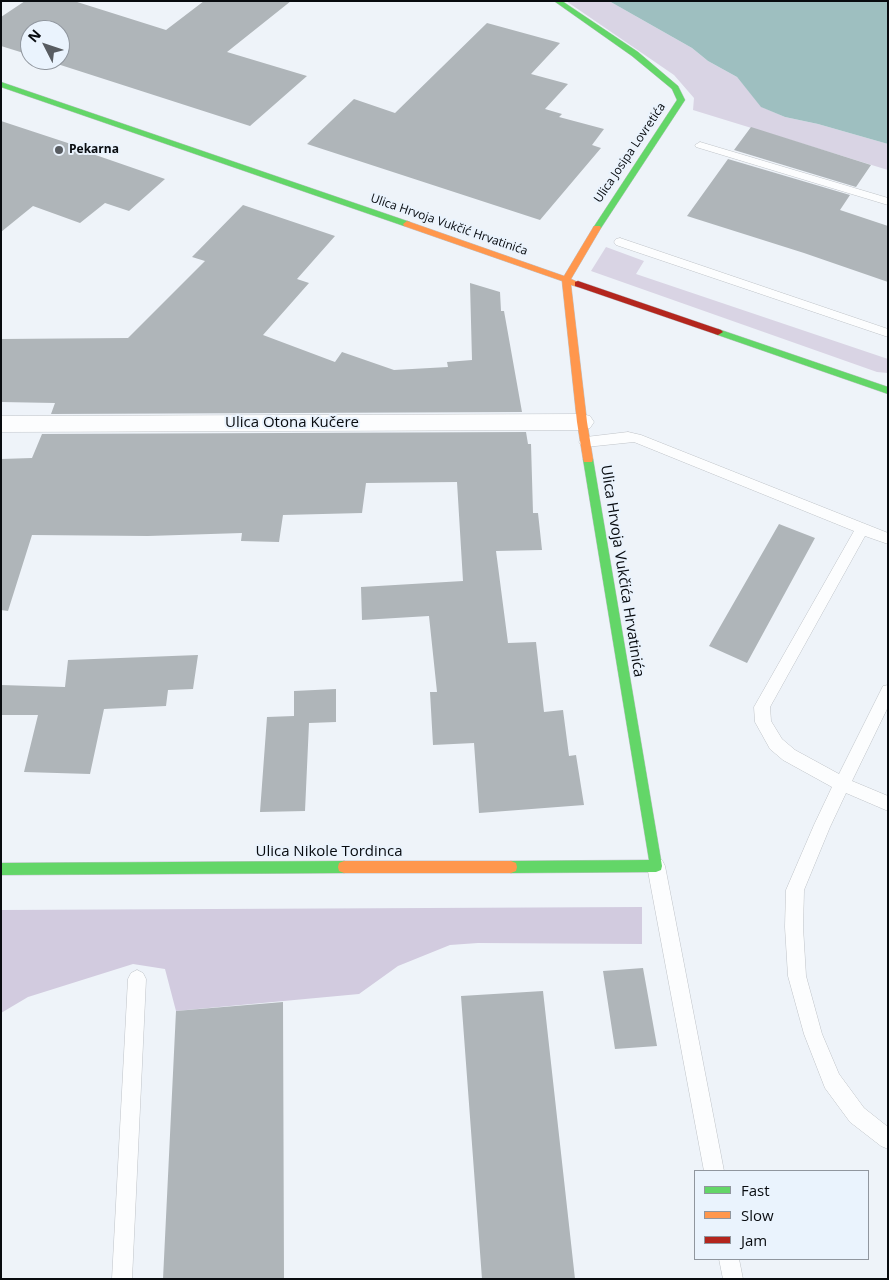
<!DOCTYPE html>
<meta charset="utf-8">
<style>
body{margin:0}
#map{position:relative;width:889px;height:1280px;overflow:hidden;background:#eef3f9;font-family:"Open Sans",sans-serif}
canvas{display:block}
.frame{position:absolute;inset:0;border:2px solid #080b0f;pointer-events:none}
.legend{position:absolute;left:694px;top:1170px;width:175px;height:90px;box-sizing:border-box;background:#eaf3fd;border:1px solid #90969e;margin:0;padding:6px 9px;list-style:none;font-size:15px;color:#080b0f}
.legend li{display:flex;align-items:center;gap:10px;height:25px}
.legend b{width:25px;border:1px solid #90969e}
.north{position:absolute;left:20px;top:20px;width:50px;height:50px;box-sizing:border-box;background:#eaf3fd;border:1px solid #90969e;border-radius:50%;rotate:311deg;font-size:14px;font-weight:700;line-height:20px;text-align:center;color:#080b0f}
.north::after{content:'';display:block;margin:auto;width:18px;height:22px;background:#585c61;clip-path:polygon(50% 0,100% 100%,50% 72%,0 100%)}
</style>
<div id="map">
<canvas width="889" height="1280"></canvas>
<div class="frame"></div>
<ul class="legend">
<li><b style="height:6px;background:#63d668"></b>Fast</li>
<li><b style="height:6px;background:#ff974d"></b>Slow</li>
<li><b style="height:6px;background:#b3261e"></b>Jam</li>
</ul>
<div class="north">N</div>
</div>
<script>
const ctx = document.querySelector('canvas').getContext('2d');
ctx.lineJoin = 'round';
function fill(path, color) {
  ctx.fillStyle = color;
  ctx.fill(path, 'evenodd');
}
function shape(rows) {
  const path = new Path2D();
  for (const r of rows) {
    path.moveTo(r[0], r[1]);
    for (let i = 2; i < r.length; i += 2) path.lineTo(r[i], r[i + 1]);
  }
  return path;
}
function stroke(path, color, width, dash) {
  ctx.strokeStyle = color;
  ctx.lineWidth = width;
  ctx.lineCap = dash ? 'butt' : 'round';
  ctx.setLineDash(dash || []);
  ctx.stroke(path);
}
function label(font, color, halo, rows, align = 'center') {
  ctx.font = font + ' "Open Sans",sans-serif';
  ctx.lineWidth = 4;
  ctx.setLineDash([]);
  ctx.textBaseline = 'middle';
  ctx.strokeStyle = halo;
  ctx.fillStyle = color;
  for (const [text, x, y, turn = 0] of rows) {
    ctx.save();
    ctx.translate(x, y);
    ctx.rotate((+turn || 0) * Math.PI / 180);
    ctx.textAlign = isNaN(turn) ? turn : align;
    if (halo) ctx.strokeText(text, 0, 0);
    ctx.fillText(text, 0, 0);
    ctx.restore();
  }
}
fill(shape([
 [566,1,609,1,692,48,708,61,737,77,762,107,785,117,818,124,888,144,888,170,693,110,694,98,674,75],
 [606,247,644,261,636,274,888,359,888,373,877,372,591,271]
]), '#d9d4e4');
fill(shape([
 [642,907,642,944,478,943,450,945,398,966,359,994,176,1011,165,969,133,964,28,997,1,1013,1,910]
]), '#d2cbdf');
fill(shape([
 [609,1,888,1,888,144,818,124,785,117,761,107,737,77,708,61,692,48]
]), '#9ebfc0');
fill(shape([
 [25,1,74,1,166,30,204,1,291,1,227,52,307,76,250,126,45,60,60,60,60,30,30,30,30,55,1,46,1,17],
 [487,23,560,43,531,74,568,84,545,109,562,114,559,117,604,129,592,145,601,148,540,220,307,144,354,99,395,113],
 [1,121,86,149,84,151,165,179,129,211,105,203,80,223,33,206,1,232],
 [751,127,871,165,856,187,734,150],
 [728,159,850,195,840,210,888,226,888,282,804,253,687,216],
 [243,205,335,236,297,279,309,283,263,335,335,362,342,352,394,370,448,367,447,362,472,360,470,283,500,292,501,311,504,311,522,412,51,414,55,403,1,402,1,339,128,338,205,261,192,257],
 [526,432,528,444,531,444,533,513,538,513,542,550,496,551,508,643,536,642,544,712,563,710,569,756,576,755,584,805,479,813,474,743,433,745,430,692,437,692,429,616,362,620,361,587,463,581,457,482,366,483,362,513,283,515,279,542,241,541,242,533,148,536,32,535,8,611,1,610,1,459,32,458,42,434],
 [779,524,815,538,747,663,709,646],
 [198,655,193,689,168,690,166,706,104,709,90,774,24,772,38,715,1,715,1,685,65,687,68,660],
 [336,689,336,722,309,723,305,811,260,812,267,717,294,716,294,691],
 [643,968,657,1046,615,1049,603,971],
 [543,991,575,1279,482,1279,461,996],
 [283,1002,284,1279,163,1279,176,1011]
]), '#afb5b9');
const lane = shape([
 [700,142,888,198,888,205,696,147,695,145,700,142],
 [620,238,888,329,888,337,616,245,614,242,616,239,620,238],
 [628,432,641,435,888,533,888,544,865,536,770,707,771,721,782,739,795,750,839,774,883,686,888,685,888,707,852,781,888,796,888,811,846,793,830,827,804,890,803,927,806,976,822,1034,839,1074,864,1108,888,1127,888,1149,881,1146,850,1122,825,1088,804,1034,788,976,785,927,786,890,814,825,832,787,783,760,770,749,755,722,754,707,854,531,634,442,586,447,581,445,579,442,581,439,586,437,628,432],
 [656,858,662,860,665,866,724,1171,704,1171,647,866,650,860,656,858],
 [137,970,143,973,146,979,132,1279,112,1279,128,979,131,973,137,970],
 [719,1259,739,1259,743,1279,723,1279,719,1259]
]);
const street = shape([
 [582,414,590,416,594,422,590,428,582,430,1,432,1,416,582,414]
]);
const fast = shape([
 [554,1,562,1,638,52,678,86,685,100,601,228,597,231,593,228,677,100,672,89,632,56,554,1],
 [1,82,410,222,411,224,410,226,404,226,1,87,1,82],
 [718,329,888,387,888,394,715,334,713,332,718,329],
 [588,455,593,459,662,866,661,870,656,872,511,873,506,871,505,867,506,863,511,861,649,860,583,459,588,455],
 [344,861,349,863,350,867,349,871,344,873,1,875,1,863,344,861]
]);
const slow = shape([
 [407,221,564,276,594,226,600,226,601,228,571,279,582,284,578,287,571,285,587,422,593,459,592,462,584,462,583,459,577,422,562,281,404,226,403,224,407,221],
 [344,861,511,861,516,863,517,867,516,871,511,873,344,873,339,871,338,867,339,863,344,861]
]);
const jam = shape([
 [578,281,721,330,723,332,718,335,715,334,575,286,575,282,578,281]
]);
stroke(lane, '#bfc3c8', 1);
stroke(street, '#bfc3c8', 1);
stroke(fast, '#bfc3c8', 1);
stroke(slow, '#bfc3c8', 1);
stroke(jam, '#bfc3c8', 1);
fill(lane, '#fcfdfe');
fill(street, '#fcfdfe');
fill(fast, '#63d668');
fill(slow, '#ff974d');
fill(jam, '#b3261e');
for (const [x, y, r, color] of [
 [59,150,5,"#585c61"]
]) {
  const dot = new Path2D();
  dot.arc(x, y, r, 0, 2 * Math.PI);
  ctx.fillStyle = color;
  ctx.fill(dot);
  stroke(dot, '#eaf3fd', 2);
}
label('bold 12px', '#080b0f', '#eaf3fd', [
 ["Pekarna",69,150]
], 'left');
label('12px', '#080b0f', '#eaf3fd', [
 ["Ulica Josipa Lovretića",630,153,-56],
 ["Ulica Hrvoja Vukčić Hrvatinića",449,225,19]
]);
label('15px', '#080b0f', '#eaf3fd', [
 ["Ulica Otona Kučere",292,423],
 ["Ulica Hrvoja Vukčića Hrvatinića",622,571,81],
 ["Ulica Nikole Tordinca",329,852]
]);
</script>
